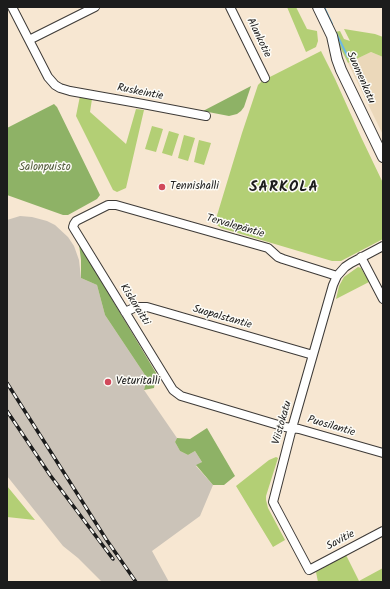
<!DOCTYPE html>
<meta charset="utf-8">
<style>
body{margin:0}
#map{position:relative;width:390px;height:589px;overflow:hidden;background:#f7e7d2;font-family:Kalam,sans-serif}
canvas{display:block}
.frame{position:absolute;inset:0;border:8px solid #1c1c1c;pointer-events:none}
</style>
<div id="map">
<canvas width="390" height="589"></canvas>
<div class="frame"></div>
</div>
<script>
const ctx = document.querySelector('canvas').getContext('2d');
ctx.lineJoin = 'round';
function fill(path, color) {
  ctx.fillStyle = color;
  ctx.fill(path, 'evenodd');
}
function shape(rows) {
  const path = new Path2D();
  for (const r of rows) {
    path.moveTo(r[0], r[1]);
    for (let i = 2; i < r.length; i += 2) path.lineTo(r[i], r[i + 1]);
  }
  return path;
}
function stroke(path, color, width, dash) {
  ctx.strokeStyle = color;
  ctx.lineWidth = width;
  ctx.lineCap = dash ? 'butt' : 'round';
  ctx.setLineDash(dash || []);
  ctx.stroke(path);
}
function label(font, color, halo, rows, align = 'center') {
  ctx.font = font + ' Kalam,sans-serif';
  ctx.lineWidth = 3;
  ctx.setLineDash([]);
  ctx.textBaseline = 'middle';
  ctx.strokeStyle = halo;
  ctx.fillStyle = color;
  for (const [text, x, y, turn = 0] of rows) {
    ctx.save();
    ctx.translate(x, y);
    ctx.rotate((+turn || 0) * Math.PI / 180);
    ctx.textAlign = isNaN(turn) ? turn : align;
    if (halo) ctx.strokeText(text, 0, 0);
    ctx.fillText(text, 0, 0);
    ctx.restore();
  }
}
fill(shape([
 [371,52,383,57,383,135,348,63]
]), '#ebd8ba');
fill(shape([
 [20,216,32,217,47,221,55,225,68,237,74,246,79,260,81,278,97,285,105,315,147,378,144,390,177,438,175,442,180,451,188,455,195,451,202,462,196,466,213,485,200,516,152,551,169,582,102,582,78,558,63,546,7,476,7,220]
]), '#cbc3b8');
fill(shape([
 [287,7,296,7,307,29,317,31,318,41,316,47,306,52],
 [344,29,375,34,383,37,383,57,371,52,348,63,340,47,335,32,340,31,344,39,350,41],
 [321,51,335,79,361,137,383,183,383,239,341,261,332,261,221,228,217,225,215,222,242,133,258,85,262,81],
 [80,96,92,99,90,112,126,144,136,109,144,110,126,188,117,192,113,190,76,116],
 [152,126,163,129,156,152,145,149],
 [169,131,179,134,172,156,162,153],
 [184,135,195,138,188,161,178,158],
 [199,140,211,143,204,165,194,162],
 [358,267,361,268,369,282,336,299,339,286,344,277],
 [276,457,278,458,266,496,266,500,268,508,285,540,273,547,236,486,269,460],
 [7,486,35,520,7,517],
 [346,555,359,581,383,568,383,582,318,582,316,572]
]), '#b3cf75');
fill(shape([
 [251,86,244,107,241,111,237,114,229,116,203,111],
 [54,104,57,107,100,195,97,199,68,215,63,215,7,195,7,128],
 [79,244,156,373,154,388,144,390,147,378,105,315,97,285,81,278,81,260],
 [207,428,235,476,224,485,213,485,196,465,202,462,195,451,188,455,180,451,175,442,177,438,190,439]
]), '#8eb266');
stroke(shape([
 [324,7,332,24],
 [336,33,348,57]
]), '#6bb9e5', 2);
const minor = shape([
 [12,7,48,77,55,85,60,88,70,91,143,104,206,116],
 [230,7,265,78],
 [29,40,95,7],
 [383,246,351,263,345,267,337,276,283,259,278,257,268,248,116,205,108,205,76,221,74,224,73,227,173,390,181,396,285,427,299,429,383,453],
 [361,257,383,299],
 [337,276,333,285,292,428,273,502,275,506,309,570,383,531],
 [125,312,136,307,147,307,313,355]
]);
const tertiary = shape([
 [318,7,332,36,337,59,341,70,383,157]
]);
stroke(minor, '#3d3a37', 10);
stroke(tertiary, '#3d3a37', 12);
stroke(minor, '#fff', 8);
stroke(tertiary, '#fff', 10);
const rail = shape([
 [7,383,106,539,136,582],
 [7,411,50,475,113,559]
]);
stroke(rail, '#1c1c1c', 3.5);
stroke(rail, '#fdfcf7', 2, [6]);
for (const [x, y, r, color] of [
 [162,187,4,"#d1495b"],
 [108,382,4,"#d1495b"]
]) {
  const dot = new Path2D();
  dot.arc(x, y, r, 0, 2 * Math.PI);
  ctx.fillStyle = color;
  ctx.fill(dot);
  stroke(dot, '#fdfcf7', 1.5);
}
label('11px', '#1c1c1c', '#fdfcf7', [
 ["Alankotie",258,38,64],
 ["Suomenkatu",360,78,66],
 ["Ruskeintie",140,93,11],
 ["Tervalepäntie",235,227,16],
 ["Kiskoraitti",134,305,58],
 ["Suopalstantie",222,318,16],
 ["Viistokatu",283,423,-74],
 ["Puosilantie",331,427,16],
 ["Savitie",341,541,-28]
]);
label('11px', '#515b3b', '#fdfcf7', [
 ["Salonpuisto",45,168]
]);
label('11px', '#1c1c1c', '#fdfcf7', [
 ["Tennishalli",170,187],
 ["Veturitalli",116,382]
], 'left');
ctx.letterSpacing = '1px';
label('bold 15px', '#1c1c1c', '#fdfcf7', [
 ["SARKOLA",284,188]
]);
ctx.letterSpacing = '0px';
</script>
